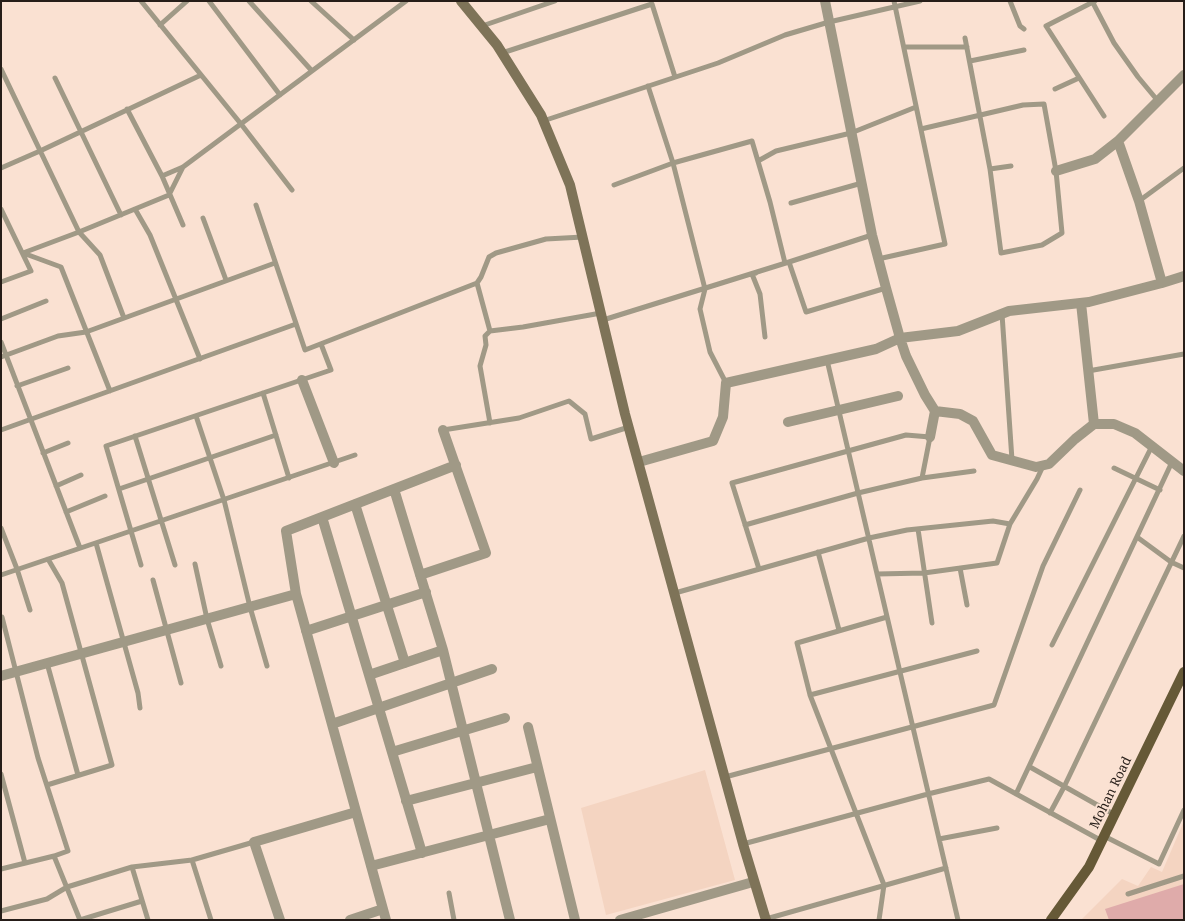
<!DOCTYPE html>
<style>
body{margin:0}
#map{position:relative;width:1185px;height:921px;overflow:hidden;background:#fae1d2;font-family:"Noto Serif",serif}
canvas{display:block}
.frame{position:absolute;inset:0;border:2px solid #261d18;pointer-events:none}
</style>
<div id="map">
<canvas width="1185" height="921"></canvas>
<div class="frame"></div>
</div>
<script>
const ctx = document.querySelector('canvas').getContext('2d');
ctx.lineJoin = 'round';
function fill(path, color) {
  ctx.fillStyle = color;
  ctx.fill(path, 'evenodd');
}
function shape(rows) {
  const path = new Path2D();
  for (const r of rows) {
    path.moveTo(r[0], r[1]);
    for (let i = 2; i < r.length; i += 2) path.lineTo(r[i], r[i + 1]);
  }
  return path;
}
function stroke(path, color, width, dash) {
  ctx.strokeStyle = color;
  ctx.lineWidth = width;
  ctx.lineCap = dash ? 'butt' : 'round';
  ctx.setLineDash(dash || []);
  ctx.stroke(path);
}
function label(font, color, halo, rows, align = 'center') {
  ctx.font = font + ' "Noto Serif",serif';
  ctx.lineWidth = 4;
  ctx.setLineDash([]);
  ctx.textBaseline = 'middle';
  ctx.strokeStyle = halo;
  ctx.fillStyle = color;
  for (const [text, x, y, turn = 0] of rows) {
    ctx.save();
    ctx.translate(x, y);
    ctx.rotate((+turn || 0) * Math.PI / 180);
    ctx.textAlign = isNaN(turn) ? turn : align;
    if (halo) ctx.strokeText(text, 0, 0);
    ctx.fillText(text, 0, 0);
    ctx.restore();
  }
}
fill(shape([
 [705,770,735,880,606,915,581,808],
 [1184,821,1184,920,1081,920,1122,879,1138,886,1151,867,1162,872]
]), '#f4d4c1');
fill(shape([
 [1184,884,1184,920,1109,920,1105,909]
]), '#dfabaa');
stroke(shape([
 [141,1,241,124,292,190],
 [209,1,280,95],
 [249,1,312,71],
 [311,1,354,40],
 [1010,1,1020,26,1024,29],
 [1092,1,1114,43,1138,77,1158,101],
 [1095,1,1046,26,1104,116],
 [160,25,187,1],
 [482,26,555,1],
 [965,38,990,169,1011,166],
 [904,47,967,47],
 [502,53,652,4,675,77],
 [970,61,1024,50],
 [1,69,79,232,100,255,124,318],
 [55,78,121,215],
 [648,86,673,163,705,289,700,309,710,352,726,383],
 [1055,89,1079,78],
 [127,109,162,176,183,225],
 [543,121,718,63,785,35,829,22,920,1],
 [921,129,1023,105,1044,104,1056,171,1062,233,1042,245,1001,253,990,169],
 [758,161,776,151,851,133,916,107],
 [1,168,40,151,201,75],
 [162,176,183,167,406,1],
 [614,185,673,163,752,141,770,202,785,263],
 [1139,201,1184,168],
 [791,203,862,183],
 [256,205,305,350,477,283,481,277,489,257,496,253,546,239,583,237],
 [1,209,31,271,1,282],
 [135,209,150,235,200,359],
 [203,218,226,280],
 [23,253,79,232,169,195,183,167],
 [23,253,61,267,110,391],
 [878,259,945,244,894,1],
 [789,262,806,312,886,288],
 [756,273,752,274,760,294,765,337],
 [477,283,490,331,523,327,601,313],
 [1002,314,1012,460],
 [1,319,46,301],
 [603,320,789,262,872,235],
 [490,331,485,336,486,345,480,366,490,423],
 [1,342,80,548],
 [1,357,58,336,86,332,275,263],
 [827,360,958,920],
 [1088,371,1184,354],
 [17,386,68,368],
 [263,393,289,478],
 [196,416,224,500,250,607,267,666],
 [1,430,296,324],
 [443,430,519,418,569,401,585,414,591,439,629,427],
 [135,436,175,565],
 [43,453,68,443],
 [1114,468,1160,490],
 [56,486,81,475],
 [119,489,276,435],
 [66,512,105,496],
 [745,525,858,493,922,478,974,471],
 [1,528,17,569,30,610],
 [918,529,932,623],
 [1137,537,1171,562,1184,568],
 [96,543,138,693,140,708],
 [818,552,839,630],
 [195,564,207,619,221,666],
 [141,565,106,446,331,370,321,344],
 [960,568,967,605],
 [759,569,732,483,906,435,930,437,922,478],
 [877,574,924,573,997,563,1010,524,1037,479,1043,466],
 [1,575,355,455],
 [153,580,181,683],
 [675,593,869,538,907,530,993,521,1010,524],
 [2,617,38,758,68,851,54,856,80,920],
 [1052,645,1152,446],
 [47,663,78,775],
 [810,695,977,651],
 [1030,767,1115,815],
 [1,774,25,863],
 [725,777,994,705,1043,566,1080,490],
 [47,785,112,765,62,583,48,559],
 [1016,794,1172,462],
 [1050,813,1064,787,1184,536],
 [1104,836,1159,864,1184,810],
 [939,839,997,828],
 [743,844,928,794,989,779,1102,841],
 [192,860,211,920],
 [132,867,148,920],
 [1,869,54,856],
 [449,893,454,920],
 [1128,894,1184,876],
 [1,911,47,899,67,887,132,867,192,860,254,842],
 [766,919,946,868],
 [80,920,142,901],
 [879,920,884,885,810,695,797,643,887,617]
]), '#a09986', 5);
stroke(shape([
 [825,1,872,235,886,288,900,338,906,356,925,395,935,411,960,414,973,421,992,455,1036,467,1049,464,1075,439,1094,424,1114,424,1135,433,1184,471],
 [1056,171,1095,159,1118,141],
 [1162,283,1184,276],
 [1081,303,1094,424],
 [302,380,334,463],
 [788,422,898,396],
 [930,437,935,411],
 [639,462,713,441,723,417,726,383,876,349,900,338,958,331,1009,311,1089,302,1162,283,1139,201,1118,141,1184,75],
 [394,489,443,650,510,920],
 [355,504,405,663],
 [322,517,422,853],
 [420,575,486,553,443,430],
 [306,631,426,592],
 [369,675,443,650],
 [1,676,296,594],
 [332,724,492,669],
 [528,727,575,920],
 [392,752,505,718],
 [406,801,537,767],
 [371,866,550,819],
 [280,920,254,842,356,812],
 [350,920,383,909],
 [386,920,296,594,286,531,456,465],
 [620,920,753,882]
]), '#a09986', 10);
stroke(shape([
 [461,1,497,45,541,115,570,185,625,414,743,844,766,920]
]), '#7e7358', 10);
stroke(shape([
 [1051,920,1089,867,1184,672]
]), '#665937', 10);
label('13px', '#261d18', '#fae1d2', [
 ["Mohan Road",1111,793,-64]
]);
</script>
